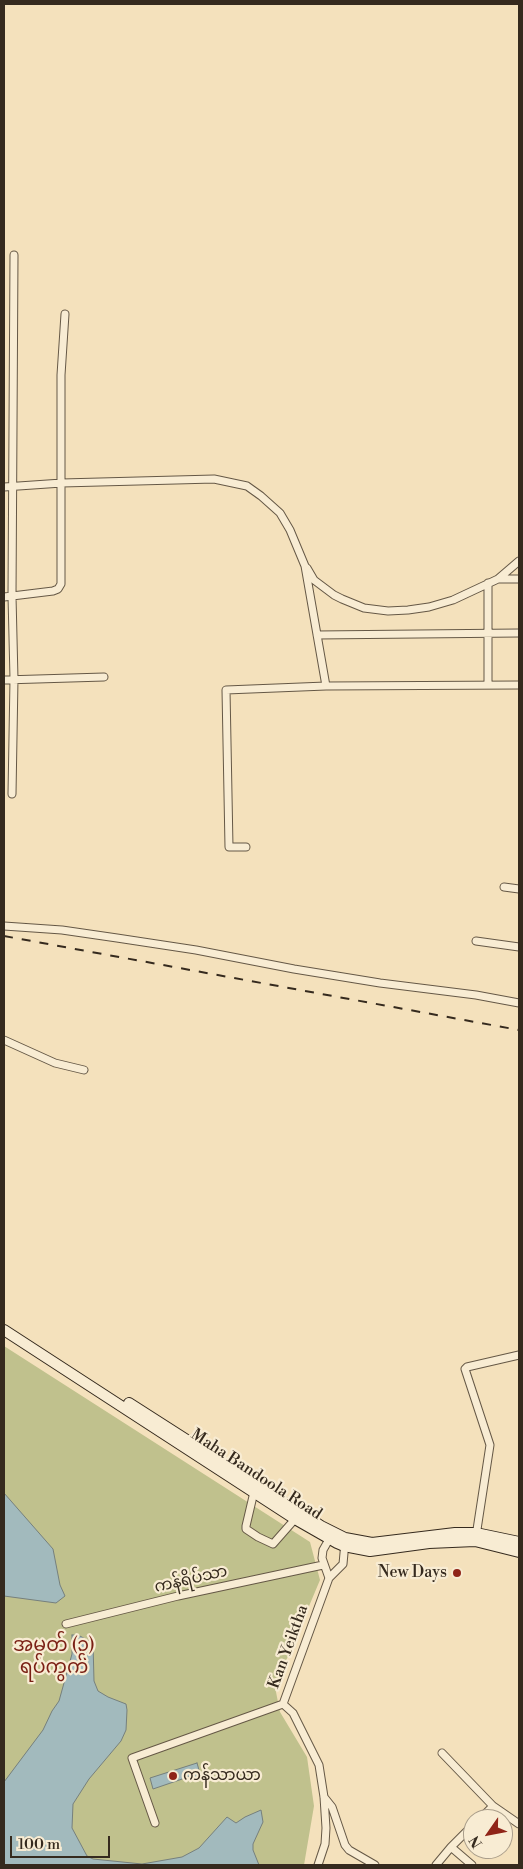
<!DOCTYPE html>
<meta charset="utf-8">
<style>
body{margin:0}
#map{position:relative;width:523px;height:1869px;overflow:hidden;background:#f4e1bc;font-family:"Libre Bodoni",serif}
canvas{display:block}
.frame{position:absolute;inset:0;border:5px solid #352a1e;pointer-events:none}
.north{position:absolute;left:463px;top:1809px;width:50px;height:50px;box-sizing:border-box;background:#f8ecd3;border:1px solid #aa9e8b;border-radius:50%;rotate:237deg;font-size:14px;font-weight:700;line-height:20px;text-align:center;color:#352a1e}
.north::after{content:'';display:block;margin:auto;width:18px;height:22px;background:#8f2418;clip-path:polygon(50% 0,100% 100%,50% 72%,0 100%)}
.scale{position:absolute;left:10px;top:1836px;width:100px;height:22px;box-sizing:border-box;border:2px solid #352a1e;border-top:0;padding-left:6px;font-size:15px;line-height:18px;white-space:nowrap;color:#352a1e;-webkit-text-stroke:4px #f8ecd3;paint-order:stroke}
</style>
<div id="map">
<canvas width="523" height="1869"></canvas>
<div class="frame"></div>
<div class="north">N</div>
<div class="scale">100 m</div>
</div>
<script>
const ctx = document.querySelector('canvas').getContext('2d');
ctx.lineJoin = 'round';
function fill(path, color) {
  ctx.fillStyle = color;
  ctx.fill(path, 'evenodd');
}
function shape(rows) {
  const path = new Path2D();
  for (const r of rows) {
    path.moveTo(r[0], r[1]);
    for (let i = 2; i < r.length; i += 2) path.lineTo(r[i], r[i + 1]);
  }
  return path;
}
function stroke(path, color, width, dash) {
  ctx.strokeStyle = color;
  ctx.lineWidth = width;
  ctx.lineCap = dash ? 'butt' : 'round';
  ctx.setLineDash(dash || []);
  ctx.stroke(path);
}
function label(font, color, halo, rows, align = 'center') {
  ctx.font = font + ' "Libre Bodoni","Noto Sans Myanmar",serif';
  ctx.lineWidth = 4.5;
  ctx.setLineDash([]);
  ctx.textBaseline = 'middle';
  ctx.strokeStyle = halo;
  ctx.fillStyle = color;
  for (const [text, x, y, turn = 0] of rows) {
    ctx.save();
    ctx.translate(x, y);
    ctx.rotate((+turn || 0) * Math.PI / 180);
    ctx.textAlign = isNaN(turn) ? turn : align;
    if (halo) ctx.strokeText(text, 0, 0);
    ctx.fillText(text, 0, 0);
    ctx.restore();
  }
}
fill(shape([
 [4,1346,310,1542,320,1580,275,1687,280,1712,307,1757,314,1806,304,1865,4,1865]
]), '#c0c18d');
const water = shape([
 [4,1493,53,1549,60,1585,65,1596,56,1603,4,1596,4,1493],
 [72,1635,78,1635,93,1643,94,1681,98,1691,108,1697,126,1704,127,1710,126,1730,121,1741,89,1779,73,1804,72,1828,87,1856,93,1859,142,1864,182,1857,199,1848,227,1817,236,1823,245,1817,261,1810,263,1822,253,1844,253,1850,259,1865,4,1865,4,1782,43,1730,52,1711,59,1701,72,1654,72,1635],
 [197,1763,201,1777,195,1779,194,1775,153,1789,150,1778,197,1763]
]);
fill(water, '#a2babd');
stroke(water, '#76807d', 1);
const street = shape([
 [4,487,62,483,214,479,247,486,261,496,280,513,290,530,305,566,326,686],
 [307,568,314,580,334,595,342,599,364,608,388,611,408,610,429,607,453,600,498,579,519,561],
 [498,579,519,579],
 [4,597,53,591,58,589,61,584,61,375,65,314],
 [317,635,519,633],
 [4,680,104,677],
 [488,685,488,583],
 [12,794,14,679,12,596,14,255],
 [246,847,229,847,226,690,326,686,519,685],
 [504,887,519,889],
 [4,926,62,930,117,938,196,950,294,969,380,983,476,995,519,1003],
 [476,941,519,947],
 [4,1040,55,1063,84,1070],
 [254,1492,246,1526,246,1529,258,1537,273,1544,295,1519],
 [476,1536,490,1445,465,1369,467,1367,519,1355],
 [329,1578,322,1558,323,1550,331,1536],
 [329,1578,343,1564,345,1542],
 [66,1624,178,1596,323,1565],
 [442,1753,493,1806,519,1824],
 [324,1797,332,1807,345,1845,349,1850,375,1865],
 [480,1819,493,1806],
 [155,1823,132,1758,283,1704],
 [451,1847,473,1825],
 [318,1865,325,1844,326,1828,324,1797,319,1765,293,1713,283,1704,329,1578],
 [436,1865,451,1847,472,1865]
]);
const secondary = shape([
 [4,1330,295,1519,337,1543,344,1546,370,1551,429,1543,475,1541,519,1552],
 [129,1403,321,1526,345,1538,372,1543,455,1533,476,1533,519,1542]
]);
stroke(street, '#655846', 9);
stroke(secondary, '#352a1e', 12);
stroke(street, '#f8ecd3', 7);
stroke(secondary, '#f8ecd3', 10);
stroke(shape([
 [4,936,519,1030]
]), '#352a1e', 2, [9, 9]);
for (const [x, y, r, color] of [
 [457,1573,5,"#8f2418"],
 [173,1776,5,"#8f2418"]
]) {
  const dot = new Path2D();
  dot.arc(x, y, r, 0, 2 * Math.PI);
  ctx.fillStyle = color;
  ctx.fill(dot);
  stroke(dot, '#f8ecd3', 2);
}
label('16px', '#352a1e', '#f8ecd3', [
 ["Maha Bandoola Road",256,1475,33],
 ["ကန်ရိပ်သာ",191,1580,-13],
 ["Kan Yeiktha",289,1647,-70]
]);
label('16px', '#352a1e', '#f8ecd3', [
 ["New Days",447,1573],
 ["ကန်သာယာ",183,1776,"left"]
], 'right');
label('19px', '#7a1f14', '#f8ecd3', [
 ["အမှတ် (၃)",54,1646],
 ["ရပ်ကွက်",54,1668]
]);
</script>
